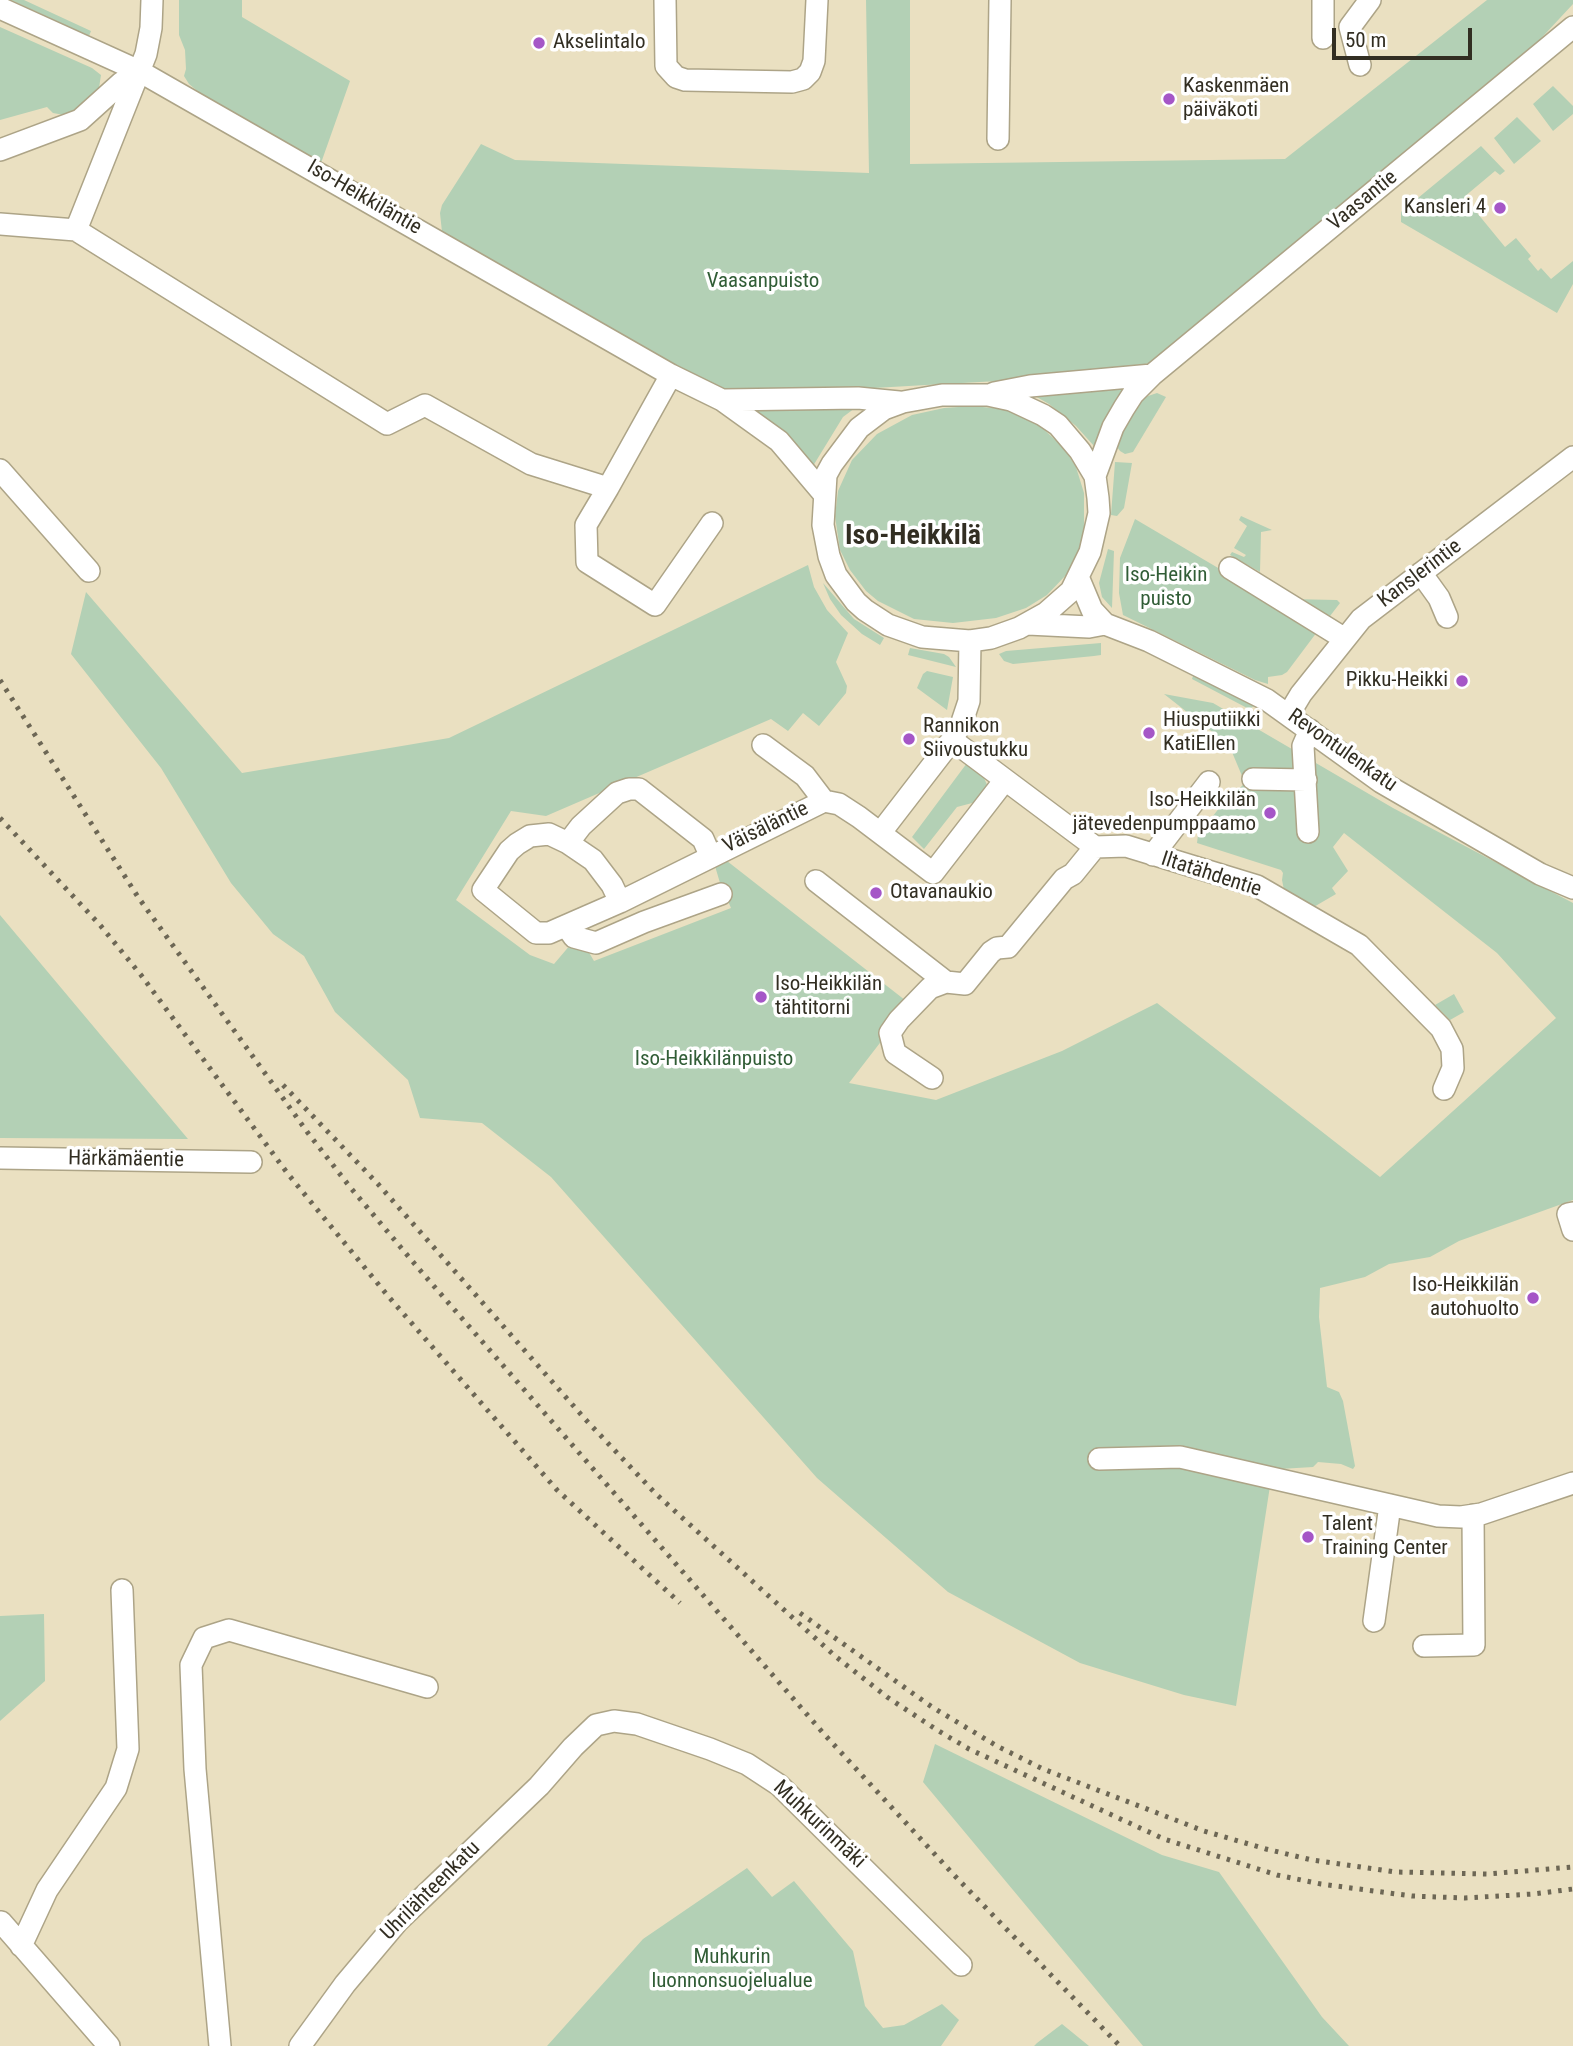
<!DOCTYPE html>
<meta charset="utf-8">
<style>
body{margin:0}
#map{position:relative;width:1573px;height:2046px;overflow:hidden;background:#eae0c1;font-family:"Roboto Condensed",sans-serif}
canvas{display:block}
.scale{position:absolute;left:1332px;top:28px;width:140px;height:32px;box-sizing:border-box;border:4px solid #322e22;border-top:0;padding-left:9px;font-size:21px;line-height:24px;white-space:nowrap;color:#322e22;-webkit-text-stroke:5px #fff;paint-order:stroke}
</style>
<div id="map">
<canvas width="1573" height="2046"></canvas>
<div class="scale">50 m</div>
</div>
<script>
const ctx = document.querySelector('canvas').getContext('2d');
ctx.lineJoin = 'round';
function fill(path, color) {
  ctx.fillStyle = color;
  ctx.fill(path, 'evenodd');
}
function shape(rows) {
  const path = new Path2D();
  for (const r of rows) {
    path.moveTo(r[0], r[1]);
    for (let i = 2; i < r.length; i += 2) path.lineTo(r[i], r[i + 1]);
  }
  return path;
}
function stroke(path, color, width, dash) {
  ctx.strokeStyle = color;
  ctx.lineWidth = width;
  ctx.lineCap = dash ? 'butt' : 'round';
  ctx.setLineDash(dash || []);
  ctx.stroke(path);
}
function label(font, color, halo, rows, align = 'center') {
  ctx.font = font + ' "Roboto Condensed",sans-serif';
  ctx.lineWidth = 7;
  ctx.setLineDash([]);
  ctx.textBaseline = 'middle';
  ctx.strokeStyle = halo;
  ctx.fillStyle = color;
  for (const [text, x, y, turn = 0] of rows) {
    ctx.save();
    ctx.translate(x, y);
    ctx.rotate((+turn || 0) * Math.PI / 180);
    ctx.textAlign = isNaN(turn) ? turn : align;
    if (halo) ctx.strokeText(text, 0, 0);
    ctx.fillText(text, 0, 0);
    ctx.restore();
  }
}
fill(shape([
 [11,0,24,0,91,31,89,36],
 [179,0,242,0,242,17,350,81,321,163,201,94,189,84,184,76,186,69,185,50,179,35],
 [866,0,910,0,910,164,1285,159,1487,0,1573,0,1573,4,1533,47,1153,362,1125,369,1088,376,926,385,752,395,730,391,700,379,442,232,440,213,442,205,481,144,515,160,869,173],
 [0,27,92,68,101,75,99,88,89,101,79,109,64,115,53,113,47,107,0,120],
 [1553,86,1573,106,1573,114,1553,131,1533,104],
 [1517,117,1541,141,1514,164,1494,138],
 [1481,146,1505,171,1500,175,1495,171,1464,197,1505,247,1516,238,1531,256,1528,259,1538,271,1541,268,1551,279,1573,261,1573,284,1557,313,1401,222,1401,212],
 [1129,384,1117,399,1094,446,1076,426,1049,404,1028,392],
 [1157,393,1166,397,1133,452,1125,454,1120,451,1117,447,1119,440,1133,411,1142,398],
 [859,405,843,417,813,466,787,433,751,410],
 [973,406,1002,409,1024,416,1038,424,1064,448,1076,467,1084,493,1084,534,1079,553,1066,575,1047,595,1026,608,996,618,953,623,914,619,878,601,866,591,850,570,840,550,837,530,835,516,838,491,852,460,877,434,912,415,944,408],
 [1115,462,1132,463,1124,508,1117,516,1111,515],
 [1241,516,1272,530,1261,532,1260,572,1230,555,1232,552,1244,557,1246,555,1234,548,1247,526,1239,520],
 [1135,519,1320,628,1287,672,1282,675,1268,677,1268,684,1255,680,1123,615,1119,593,1120,558],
 [1108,549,1114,551,1112,608,1102,597,1099,583],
 [808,565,814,587,827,610,848,633,836,662,847,686,846,693,819,726,803,713,788,731,771,719,546,816,511,811,456,900,530,955,554,964,571,944,584,944,594,961,731,908,720,883,715,866,727,861,910,1004,849,1083,936,1100,1062,1051,1157,1003,1380,1177,1556,1018,1497,953,1344,833,1333,847,1348,871,1332,888,1336,894,1312,908,1284,890,1282,880,1283,873,1281,870,1197,843,1198,835,1220,807,1245,783,1229,745,1164,694,1213,703,1393,808,1573,903,1573,1200,1459,1241,1430,1257,1389,1264,1365,1277,1320,1288,1319,1317,1327,1387,1339,1392,1343,1401,1355,1466,1353,1469,1341,1464,1318,1462,1313,1467,1280,1469,1187,1451,1270,1486,1236,1706,1184,1695,1080,1663,948,1592,817,1478,551,1177,482,1123,420,1118,408,1080,335,1012,304,956,273,934,231,883,161,768,71,654,86,592,242,773,449,738],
 [823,583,854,619,884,638,880,645,862,634,841,615,830,599],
 [1289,599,1337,600,1340,603,1327,620],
 [1101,643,1101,655,1094,656,1013,664,1004,661,999,654,1006,651],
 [910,648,944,654,949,657,956,667,908,655],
 [927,671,953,677,947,710,917,688,923,674],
 [1194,673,1256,705,1249,709,1192,679],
 [967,763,984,778,988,787,976,802,957,807,924,849,912,837],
 [0,915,109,1045,188,1139,0,1138],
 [1454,994,1464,1012,1450,1020,1435,1005],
 [44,1614,45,1681,0,1721,0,1616],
 [935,1744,1162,1855,1219,1872,1322,2017,1349,2046,1143,2046,923,1782],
 [747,1868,772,1897,794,1881,853,1951,865,2006,883,2028,904,2025,942,2004,959,2020,941,2046,547,2046,643,1939],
 [1062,2024,1089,2046,1034,2046,1037,2043]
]), '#b3d0b5');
const minor = shape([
 [665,0,666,66,676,77,685,80,792,82,803,79,810,72,814,61,817,0],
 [0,8,139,71,671,375,722,400,779,441,823,493],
 [1323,38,1323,0],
 [1360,65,1350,27,1370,0],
 [998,139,1000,0],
 [0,150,80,120,121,83,139,71],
 [0,224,76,230,387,424,425,405,531,464,608,488,671,375],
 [76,230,146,54,151,28,152,0],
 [994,393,1030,386,1152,375],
 [942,395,988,395,1011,400,1043,415,1058,425,1080,451,1095,476,1098,498,1099,513,1090,552,1071,591,1046,613,1019,628,991,638,970,641,922,637,888,625,865,610,856,602,836,575,829,556,823,525,826,475,832,464,859,428,884,409,903,402,942,395],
 [724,400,858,398,899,402],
 [0,470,89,571],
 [1095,476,1113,427,1124,408,1133,394,1152,375,1573,27],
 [608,488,586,525,587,562,655,605,712,523],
 [1230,568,1345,639],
 [1421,573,1439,598,1447,617],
 [1079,579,1092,610,1105,624],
 [1028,624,1089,627,1105,624,1149,641,1267,700,1381,782,1540,874,1573,888],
 [1289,714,1301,694,1361,619,1573,457],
 [952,740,1095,847,1126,846,1257,886,1359,945,1441,1028,1452,1049,1453,1068,1444,1089],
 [763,745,805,776,824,801],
 [1253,779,1306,780],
 [881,832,952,740,962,722,969,701,970,641],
 [1308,832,1303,746,1310,730],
 [568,843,581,826,617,793,629,789,639,789,703,839,710,855],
 [1153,855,1209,782],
 [816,881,946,982,965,984,991,952,997,948,1008,947,1064,879,1073,874,1095,847],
 [620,902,612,885,593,860,568,843,549,834,530,836,517,844,509,851,483,890,536,933,549,933,620,902,824,801,839,804,859,817,933,873,1005,780],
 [567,927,574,937,596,943,644,922,721,894],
 [932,1078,895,1053,890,1033,899,1020,930,988,946,982],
 [0,1158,251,1162],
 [1573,1213,1568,1214,1573,1230],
 [1099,1459,1180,1457,1438,1516,1461,1517,1481,1514,1573,1483],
 [1374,1621,1390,1505],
 [1424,1646,1474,1645,1473,1515],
 [1,1922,109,2046],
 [21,1946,47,1890,116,1788,128,1749,122,1590],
 [220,2046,195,1769,191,1665,204,1638,229,1630,427,1687],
 [300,2046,345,1984,398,1921,539,1786,573,1747,596,1725,614,1721,637,1724,710,1749,747,1764,779,1785,961,1965]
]);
stroke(minor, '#ada487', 24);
stroke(minor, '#fff', 21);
stroke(shape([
 [0,680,138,897,308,1133,350,1187,419,1269,824,1734,953,1874,1120,2046],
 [0,818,100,925,141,975,288,1174,388,1296,557,1490,680,1603],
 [283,1085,378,1184,585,1419,656,1494,835,1656,887,1697,937,1730,969,1749,1164,1839,1277,1875,1321,1884,1412,1896,1465,1898,1533,1894,1573,1889],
 [800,1613,932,1707,997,1746,1043,1769,1204,1831,1266,1849,1312,1860,1396,1872,1487,1874,1573,1867]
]), '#6d6755', 5, [3.5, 7]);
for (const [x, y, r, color] of [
 [539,43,7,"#a556c7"],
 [1169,99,7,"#a556c7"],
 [1500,208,7,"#a556c7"],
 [1462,681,7,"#a556c7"],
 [1149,733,7,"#a556c7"],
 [909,739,7,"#a556c7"],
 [1270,813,7,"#a556c7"],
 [876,893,7,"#a556c7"],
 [761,997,7,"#a556c7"],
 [1533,1298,7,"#a556c7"],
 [1308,1537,7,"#a556c7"]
]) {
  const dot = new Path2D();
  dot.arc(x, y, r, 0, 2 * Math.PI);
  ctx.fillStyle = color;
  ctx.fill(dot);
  stroke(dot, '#fff', 2.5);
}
label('21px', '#322e22', '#fff', [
 ["Akselintalo",553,43],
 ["Kaskenmäen",1183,87],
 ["päiväkoti",1183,111],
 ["Kansleri 4",1486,208,"right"],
 ["Pikku-Heikki",1448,681,"right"],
 ["Hiusputiikki",1163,721],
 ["KatiEllen",1163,745],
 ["Rannikon",923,727],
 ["Siivoustukku",923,751],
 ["Iso-Heikkilän",1256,801,"right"],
 ["jätevedenpumppaamo",1256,825,"right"],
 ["Otavanaukio",890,893],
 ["Iso-Heikkilän",775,985],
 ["tähtitorni",775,1009],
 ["Iso-Heikkilän",1519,1286,"right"],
 ["autohuolto",1519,1310,"right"],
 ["Talent",1322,1525],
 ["Training Center",1322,1549]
], 'left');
label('21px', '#322e22', '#fff', [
 ["Iso-Heikkiläntie",364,198,30],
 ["Vaasantie",1363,201,-39],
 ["Kanslerintie",1420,574,-37],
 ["Revontulenkatu",1342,751,35],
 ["Väisäläntie",766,828,-26],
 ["Iltatähdentie",1211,875,18],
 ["Härkämäentie",126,1160,1],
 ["Muhkurinmäki",819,1825,43],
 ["Uhrilähteenkatu",431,1891,-45]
]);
label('21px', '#315d36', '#fff', [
 ["Vaasanpuisto",763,282],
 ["Iso-Heikin",1166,576],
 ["puisto",1166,600],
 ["Iso-Heikkilänpuisto",714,1060],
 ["Muhkurin",732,1958],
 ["luonnonsuojelualue",732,1982]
]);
label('bold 28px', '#322e22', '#fff', [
 ["Iso-Heikkilä",913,537]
]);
</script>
